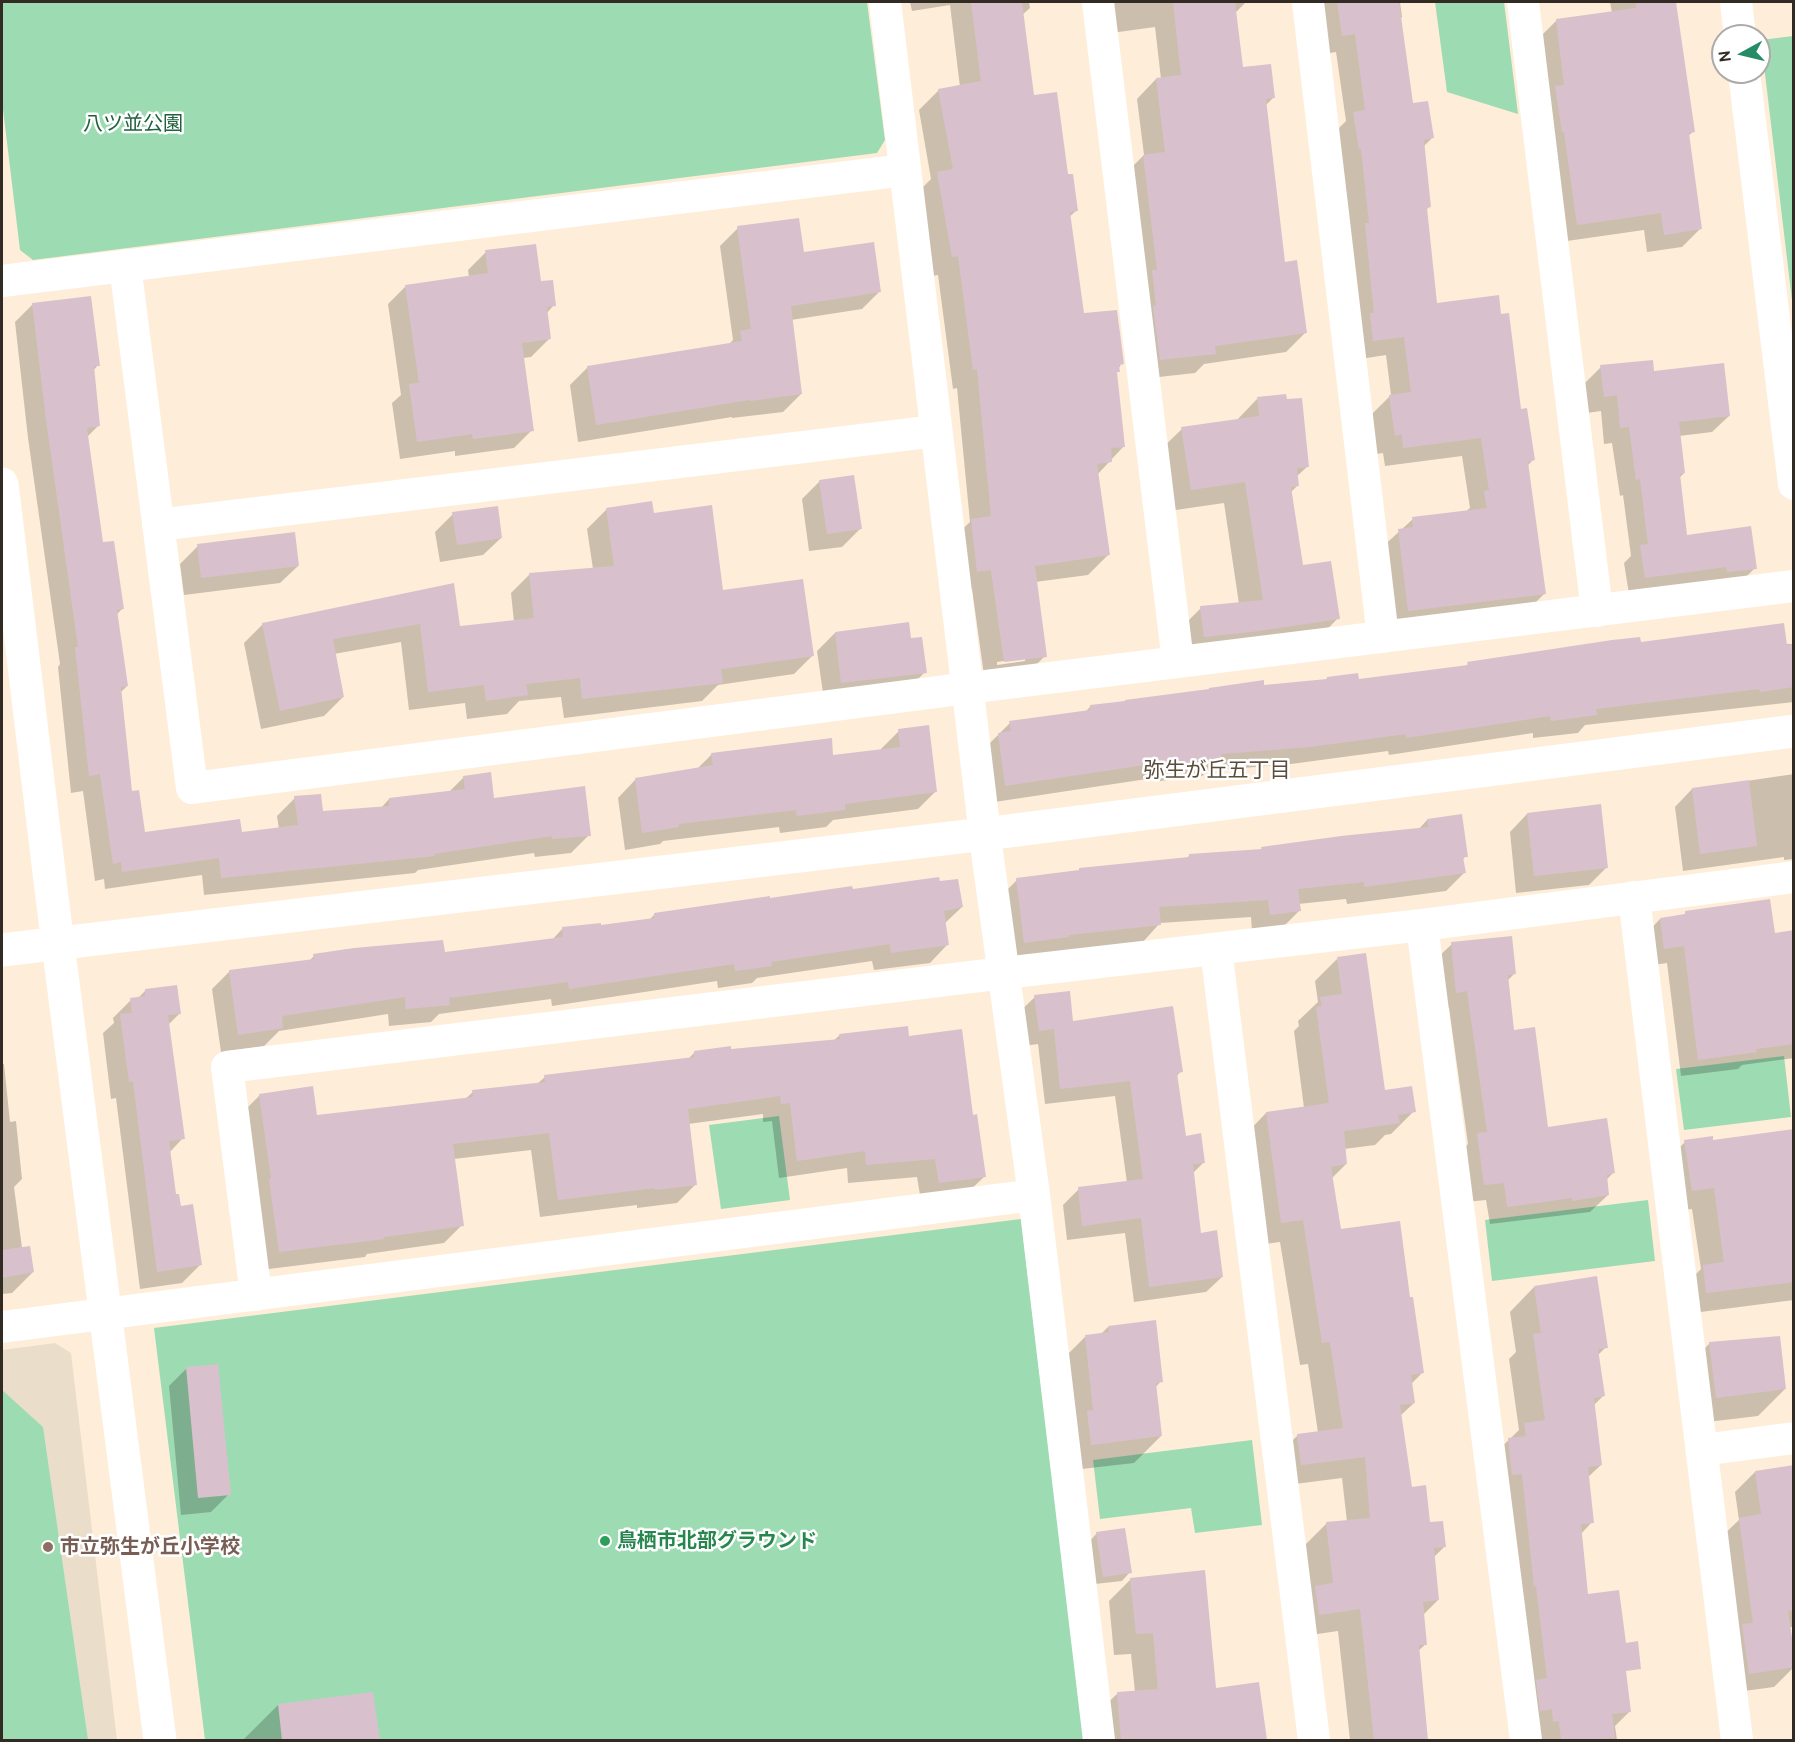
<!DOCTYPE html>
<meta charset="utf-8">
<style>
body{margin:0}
#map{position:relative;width:1795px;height:1742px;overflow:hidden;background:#feeed9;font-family:Cabin,sans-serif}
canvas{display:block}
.frame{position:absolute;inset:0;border:3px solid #312b23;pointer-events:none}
.north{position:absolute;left:1711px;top:24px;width:60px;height:60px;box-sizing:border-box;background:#fff;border:2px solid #adaaa7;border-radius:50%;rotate:262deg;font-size:16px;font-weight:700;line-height:24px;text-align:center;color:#312b23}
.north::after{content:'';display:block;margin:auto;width:21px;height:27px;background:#268b67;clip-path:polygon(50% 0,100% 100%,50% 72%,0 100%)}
</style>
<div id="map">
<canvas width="1795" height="1742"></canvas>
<div class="frame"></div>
<div class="north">N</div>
</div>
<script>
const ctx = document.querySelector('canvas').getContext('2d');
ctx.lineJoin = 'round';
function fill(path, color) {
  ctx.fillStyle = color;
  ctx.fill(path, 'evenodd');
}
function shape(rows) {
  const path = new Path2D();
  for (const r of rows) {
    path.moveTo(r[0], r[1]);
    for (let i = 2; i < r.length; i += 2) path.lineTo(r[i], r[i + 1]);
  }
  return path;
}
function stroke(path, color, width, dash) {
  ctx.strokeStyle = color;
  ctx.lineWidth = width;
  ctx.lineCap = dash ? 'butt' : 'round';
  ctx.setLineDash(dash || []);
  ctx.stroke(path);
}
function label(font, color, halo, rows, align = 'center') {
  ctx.font = font + ' Cabin,"Noto Sans JP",sans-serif';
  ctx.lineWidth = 5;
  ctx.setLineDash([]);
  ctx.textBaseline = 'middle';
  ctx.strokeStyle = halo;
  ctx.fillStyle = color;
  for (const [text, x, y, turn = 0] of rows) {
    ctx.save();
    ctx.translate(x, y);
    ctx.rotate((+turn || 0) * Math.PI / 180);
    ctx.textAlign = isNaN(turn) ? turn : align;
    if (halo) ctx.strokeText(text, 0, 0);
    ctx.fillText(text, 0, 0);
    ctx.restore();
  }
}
fill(shape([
 [55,1343,71,1353,117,1740,2,1740,2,1350]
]), '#eadeca');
fill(shape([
 [2,2,867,2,885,140,877,153,33,260,20,250,2,101],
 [1435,2,1504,2,1518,114,1447,92],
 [1793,36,1794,36,1793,309,1761,40],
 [1784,1056,1791,1117,1684,1130,1676,1069],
 [779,1116,790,1200,721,1209,709,1125],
 [1648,1200,1655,1261,1492,1281,1485,1220],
 [1021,1219,1084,1740,205,1740,154,1328],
 [2,1390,43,1427,88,1740,2,1740],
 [1252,1440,1262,1525,1195,1533,1191,1508,1100,1519,1093,1460]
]), '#9ddbb2');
fill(shape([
 [910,2,1029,2,1030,8,1022,15,1033,97,1066,176,1076,211,1069,217,1082,315,1122,363,1115,374,1124,446,1097,475,1108,555,1088,575,1035,582,1045,656,1025,676,985,682,972,589,958,591,951,540,970,522,957,388,953,389,938,275,932,276,917,193,931,179,919,110,939,90,960,87,950,5,912,11],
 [1025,658,1025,661,997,665,997,662],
 [1099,2,1246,2,1235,13,1242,69,1273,98,1265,106,1283,263,1305,333,1286,352,1204,364,1195,373,1141,379,1124,175,1144,155,1137,99,1156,79,1161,79,1155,27,1104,34],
 [1316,2,1400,2,1402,17,1400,19,1412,105,1432,138,1423,147,1429,207,1426,210,1436,304,1520,411,1533,460,1527,466,1545,593,1526,612,1390,629,1380,549,1413,519,1465,512,1470,508,1462,456,1385,466,1383,453,1376,454,1371,415,1391,395,1386,355,1354,360,1335,132,1346,121,1336,52,1323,54],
 [1610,2,1674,2,1693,132,1688,136,1700,229,1682,247,1647,252,1644,230,1560,242,1539,38,1557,20,1612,13],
 [738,228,803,253,880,291,862,309,791,320,801,394,783,412,732,418,732,417,578,442,570,385,588,367,728,345,733,340,720,246],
 [486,252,539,283,554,305,546,314,549,339,531,357,523,358,532,430,514,448,455,456,455,451,400,459,392,403,401,395,388,304,406,286,469,277,468,270],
 [33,304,98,365,93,371,98,426,87,437,102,544,122,609,117,614,127,686,120,693,131,793,144,834,241,834,279,829,277,816,295,798,322,812,381,808,389,799,448,793,464,777,493,799,589,835,571,853,535,857,534,853,418,870,415,873,204,895,202,875,105,889,104,879,95,881,83,791,71,793,58,667,60,664,28,438,15,322],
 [1601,367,1653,373,1729,416,1712,432,1679,436,1684,473,1679,478,1686,537,1755,568,1738,585,1629,594,1624,563,1631,556,1623,495,1620,496,1612,443,1604,444,1601,411,1587,413,1584,384],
 [1257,399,1308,466,1296,477,1297,486,1290,493,1302,567,1338,618,1317,640,1182,658,1180,629,1201,608,1239,604,1224,503,1169,511,1160,450,1182,429,1236,421],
 [820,481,860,529,842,547,809,551,802,499],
 [606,510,652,514,721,592,813,655,794,674,718,685,702,701,564,718,561,697,519,701,507,714,467,719,465,703,409,710,401,642,334,654,343,697,324,716,261,729,244,643,263,624,453,585,459,628,514,622,511,593,530,574,593,569,587,529],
 [453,514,501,538,483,555,440,562,435,532],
 [198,546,298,566,280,583,184,595,180,564],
 [835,633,910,640,925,672,907,690,824,700,817,651],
 [1640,644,1794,644,1794,702,1585,725,1578,733,1533,738,1533,733,1389,755,1388,751,1291,764,1208,771,1202,776,1160,781,1160,777,988,803,981,752,1010,723,1085,712,1090,707,1325,681,1327,678,1357,681,1465,667,1468,664],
 [899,731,936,791,918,809,833,820,826,827,780,833,779,827,663,841,660,844,625,850,618,798,635,780,697,769,712,754,832,756,881,751,881,749],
 [1794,774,1794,859,1784,860,1784,857,1683,871,1675,807,1692,789],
 [1527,814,1607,867,1589,885,1516,893,1510,832],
 [1427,820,1466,856,1462,860,1464,873,1446,891,1347,904,1346,899,1298,904,1299,911,1281,929,1252,932,1251,917,1160,923,1142,943,1007,960,999,898,1017,880,1186,859,1190,855,1260,850,1262,848,1418,830],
 [939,883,962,907,944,924,947,945,930,963,874,970,872,961,757,978,752,983,718,988,717,981,552,1006,551,999,439,1014,431,1022,389,1026,388,1014,279,1031,264,1046,221,1052,212,989,230,971,309,961,314,956,443,954,552,940,562,929,600,927,649,920,654,915,769,900],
 [1686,913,1773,935,1794,932,1794,1058,1742,1065,1738,1069,1681,1076,1667,963,1647,966,1643,937,1660,919,1682,916],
 [1452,944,1515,973,1507,981,1512,1032,1547,1129,1613,1173,1606,1180,1608,1195,1590,1212,1490,1224,1486,1200,1466,1202,1460,1153,1468,1144,1449,1008,1439,1010,1434,961],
 [1337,959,1384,1091,1414,1111,1391,1134,1385,1135,1375,1145,1344,1149,1346,1164,1331,1179,1339,1231,1409,1299,1422,1373,1411,1384,1414,1403,1400,1416,1410,1488,1428,1523,1444,1547,1434,1557,1438,1600,1423,1615,1426,1644,1418,1651,1426,1740,1350,1740,1338,1631,1297,1637,1304,1546,1327,1523,1347,1522,1342,1478,1279,1486,1275,1458,1297,1436,1318,1433,1308,1364,1300,1365,1280,1242,1258,1245,1244,1136,1266,1113,1304,1108,1294,1031,1299,1026,1298,1021,1318,1002,1315,981],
 [145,991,180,1013,168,1025,183,1138,169,1153,174,1196,200,1265,182,1283,140,1289,116,1098,111,1099,103,1033,114,1023,113,1018,131,1000,137,999],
 [1035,997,1072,1023,1181,1071,1176,1077,1184,1137,1204,1162,1192,1174,1200,1234,1222,1277,1206,1292,1134,1302,1125,1233,1067,1240,1063,1205,1079,1189,1127,1183,1115,1096,1045,1104,1038,1044,1024,1046,1019,1012],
 [840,1035,908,1037,972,1117,985,1176,966,1194,921,1201,917,1177,848,1183,847,1168,779,1178,772,1121,763,1122,763,1114,688,1124,696,1184,677,1203,637,1208,637,1205,540,1217,531,1150,454,1159,462,1225,444,1243,367,1254,365,1257,261,1270,242,1113,260,1095,315,1117,465,1099,473,1092,537,1084,545,1077,688,1059,694,1053,833,1041],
 [2,1064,4,1064,10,1122,16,1121,22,1179,14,1187,22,1248,33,1272,12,1293,2,1294],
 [1685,1142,1794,1143,1794,1300,1685,1314,1682,1288,1701,1269,1692,1209,1670,1212,1663,1164],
 [1534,1287,1606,1347,1597,1356,1604,1395,1594,1405,1601,1465,1587,1478,1592,1522,1580,1535,1587,1596,1622,1648,1629,1712,1615,1726,1617,1740,1529,1740,1484,1464,1519,1430,1509,1359,1516,1352,1510,1312],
 [1108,1327,1161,1381,1155,1388,1161,1436,1134,1463,1064,1471,1059,1363,1085,1337,1100,1335],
 [1710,1343,1785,1389,1758,1416,1690,1424,1683,1370],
 [187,1368,229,1494,211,1512,181,1515,169,1386],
 [1755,1472,1794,1481,1794,1627,1789,1627,1794,1667,1774,1687,1729,1693,1719,1539,1739,1520,1735,1492],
 [1097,1533,1130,1572,1122,1581,1095,1584,1089,1542],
 [1131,1579,1215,1690,1258,1684,1265,1740,1098,1740,1095,1715,1117,1694,1135,1692,1131,1654,1114,1655,1109,1601],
 [372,1693,378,1740,243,1740,278,1705]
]), '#0003');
fill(shape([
 [971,2,1022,2,1034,95,1057,92,1068,174,1073,174,1078,211,1070,212,1084,313,1117,310,1124,364,1119,365,1120,372,1117,372,1125,447,1111,448,1112,462,1097,464,1110,555,1035,566,1047,657,1004,662,991,570,977,572,971,519,991,516,977,369,973,370,958,256,952,257,937,172,953,169,938,89,981,81],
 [1173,2,1235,2,1243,67,1271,64,1275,98,1266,99,1285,262,1297,260,1307,333,1215,346,1216,354,1160,360,1153,306,1156,305,1152,270,1157,270,1143,155,1165,152,1156,78,1181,75],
 [1337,2,1399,2,1413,103,1428,101,1434,138,1424,140,1431,207,1427,208,1437,303,1499,295,1501,314,1509,313,1521,409,1527,408,1535,460,1528,462,1546,594,1408,611,1398,529,1413,527,1412,517,1487,508,1484,491,1489,490,1481,438,1403,448,1402,434,1395,436,1389,395,1411,392,1404,337,1373,341,1370,313,1374,313,1365,223,1369,223,1361,149,1359,149,1353,112,1365,110,1355,34,1342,36],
 [1636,2,1676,2,1695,132,1689,133,1702,229,1664,235,1661,213,1577,225,1564,132,1562,132,1555,86,1564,85,1556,19,1636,8],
 [799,218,804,252,874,242,881,292,791,306,802,394,750,401,749,400,596,425,587,366,742,341,740,331,751,329,737,226],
 [536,244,541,281,553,280,556,306,547,307,551,339,522,343,534,431,473,439,472,434,417,442,409,384,419,383,405,285,488,273,485,250],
 [91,296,100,366,94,366,100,426,87,428,103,542,114,541,124,609,117,610,128,686,121,687,132,791,139,790,145,832,240,819,242,832,298,825,294,796,321,794,323,811,389,806,389,798,465,789,463,776,491,772,494,798,585,786,591,836,552,839,552,836,434,854,435,856,221,878,219,858,122,872,121,862,113,864,100,774,89,776,75,647,78,647,46,419,32,303],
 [1653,360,1654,371,1724,363,1730,416,1679,422,1685,473,1680,474,1687,535,1751,526,1757,569,1727,572,1726,567,1645,578,1640,545,1648,544,1640,479,1636,480,1629,427,1620,428,1617,395,1604,397,1600,365],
 [1286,394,1287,399,1302,398,1309,467,1297,468,1299,486,1291,487,1303,565,1331,561,1340,619,1251,632,1204,637,1200,606,1263,600,1245,482,1191,490,1181,427,1259,416,1257,397],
 [854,475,862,529,827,534,819,480],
 [652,501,654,513,712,505,723,590,803,579,814,656,721,669,723,683,582,699,580,678,526,684,528,695,486,701,484,685,428,692,420,624,333,639,344,697,280,711,262,623,454,583,460,626,534,618,529,573,614,566,606,508],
 [498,506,502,538,457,545,452,512],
 [295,532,299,566,201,578,197,544],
 [909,622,911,638,922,637,927,673,841,683,835,632],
 [1784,623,1787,645,1794,644,1794,687,1760,692,1759,689,1596,709,1597,715,1551,721,1550,716,1406,738,1406,734,1310,747,1221,754,1222,759,1178,763,1177,760,1005,786,998,733,1011,731,1009,721,1090,710,1090,705,1125,701,1125,700,1209,689,1209,688,1264,680,1264,685,1327,679,1327,677,1358,673,1359,679,1468,665,1467,662,1612,640,1640,637,1641,642],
 [929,725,937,792,845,804,845,810,797,816,796,810,679,824,679,827,642,833,635,778,713,765,711,753,832,738,833,755,900,747,898,729],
 [1749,780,1757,846,1700,854,1692,788],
 [1601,804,1608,868,1534,876,1527,813],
 [1462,814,1468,857,1463,857,1466,873,1364,887,1364,882,1298,889,1301,911,1270,915,1268,900,1159,907,1161,925,1069,935,1069,937,1024,943,1016,878,1079,870,1079,868,1189,857,1189,854,1262,849,1261,847,1341,836,1428,827,1427,819],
 [939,877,940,881,958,879,963,907,944,911,949,945,891,953,890,944,771,962,772,966,735,971,734,964,569,989,568,982,449,998,450,1005,406,1009,405,997,282,1016,283,1028,238,1035,229,970,314,959,313,954,354,948,443,940,445,952,563,937,562,927,601,923,601,925,654,918,654,913,770,896,770,898,852,886,853,889],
 [1770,899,1775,933,1794,930,1794,1044,1756,1049,1757,1052,1698,1060,1684,946,1664,949,1660,918,1685,914,1685,911],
 [1512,936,1516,974,1508,975,1514,1030,1535,1027,1548,1127,1607,1118,1615,1173,1607,1175,1609,1195,1572,1201,1572,1198,1507,1207,1504,1183,1484,1185,1477,1133,1487,1132,1467,991,1456,993,1451,942],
 [1366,953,1385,1090,1412,1086,1416,1112,1398,1115,1400,1123,1344,1131,1347,1164,1331,1167,1341,1229,1400,1221,1410,1297,1413,1297,1424,1373,1411,1375,1415,1403,1400,1405,1412,1487,1426,1485,1430,1522,1443,1521,1446,1547,1434,1548,1439,1600,1423,1602,1427,1645,1419,1645,1428,1740,1374,1740,1360,1609,1319,1615,1315,1586,1333,1583,1326,1522,1370,1518,1365,1457,1301,1465,1297,1434,1343,1428,1330,1342,1322,1343,1303,1220,1281,1223,1266,1112,1329,1103,1316,1007,1322,1006,1320,997,1342,994,1337,957],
 [177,985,181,1014,168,1015,185,1139,169,1141,176,1194,179,1194,181,1206,193,1204,202,1265,157,1272,133,1081,129,1082,120,1014,132,1013,130,998,145,996,145,989],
 [1070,991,1073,1021,1173,1006,1183,1072,1177,1073,1186,1136,1201,1133,1205,1163,1193,1164,1201,1233,1217,1230,1223,1277,1149,1287,1141,1218,1082,1226,1078,1187,1143,1179,1130,1081,1060,1089,1054,1029,1039,1031,1034,995],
 [908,1026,909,1036,962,1029,973,1115,977,1114,986,1177,939,1183,935,1159,866,1165,865,1151,797,1161,790,1103,781,1104,780,1096,688,1109,697,1185,655,1190,654,1188,558,1200,549,1133,453,1144,464,1226,384,1237,384,1239,279,1252,269,1179,271,1178,259,1094,313,1086,317,1115,473,1097,472,1090,545,1082,544,1075,694,1057,694,1051,731,1046,731,1049,840,1039,839,1034],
 [1794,1129,1794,1282,1706,1293,1703,1265,1724,1262,1714,1188,1692,1191,1684,1140,1713,1136,1713,1140],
 [30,1246,34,1272,2,1278,2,1250],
 [1597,1276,1608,1348,1598,1349,1605,1396,1594,1398,1602,1465,1588,1467,1594,1523,1581,1524,1588,1594,1619,1590,1626,1643,1638,1641,1641,1669,1626,1671,1631,1712,1612,1714,1615,1738,1590,1740,1561,1740,1559,1721,1553,1722,1552,1709,1540,1711,1536,1680,1547,1678,1536,1586,1534,1586,1522,1474,1512,1475,1508,1438,1526,1436,1524,1423,1545,1420,1533,1334,1541,1333,1534,1286],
 [1156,1320,1163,1382,1156,1383,1162,1436,1091,1445,1087,1411,1093,1410,1085,1335,1109,1332,1108,1326],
 [1780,1336,1786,1389,1716,1398,1709,1342],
 [218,1364,231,1495,198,1498,186,1367],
 [1794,1465,1794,1610,1788,1611,1794,1651,1794,1667,1749,1674,1742,1624,1753,1623,1739,1518,1761,1514,1755,1471],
 [1125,1528,1132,1573,1103,1577,1096,1532],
 [1205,1570,1216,1688,1259,1682,1267,1740,1121,1740,1117,1692,1158,1689,1153,1633,1136,1634,1130,1578],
 [373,1692,380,1740,282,1740,278,1704]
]), '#d9c0cd');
stroke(shape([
 [885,2,988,859,1034,1195,1099,1740],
 [1098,2,1178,662],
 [1308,2,1383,637],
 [1523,2,1597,611],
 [1736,2,1740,36],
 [1744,72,1794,484],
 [125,265,192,788,968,688,1794,586],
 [2,281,905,170],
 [158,525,936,431],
 [1634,897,1737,1740],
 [1422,925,1526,1740],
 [1216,949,1314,1740],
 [256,1295,227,1067,1004,973,1422,925,1794,877],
 [2,1327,1034,1195],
 [1702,1450,1794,1438]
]), '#fff', 32);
stroke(shape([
 [2,484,52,897,160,1740],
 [2,950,985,834,1794,731]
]), '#fff', 33);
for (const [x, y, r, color] of [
 [605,1541,6,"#2e9e5b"],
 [48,1547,6,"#8d6e63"]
]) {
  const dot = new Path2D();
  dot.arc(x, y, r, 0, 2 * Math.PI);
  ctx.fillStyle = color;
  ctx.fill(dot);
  stroke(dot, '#fff', 2);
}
label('20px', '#21623e', '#fff', [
 ["八ツ並公園",133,124]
]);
label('bold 20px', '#27864d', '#fff', [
 ["鳥栖市北部グラウンド",617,1541]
], 'left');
label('bold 20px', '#785e54', '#fff', [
 ["市立弥生が丘小学校",60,1547]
], 'left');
label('21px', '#5a4d3b', '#fff', [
 ["弥生が丘五丁目",1217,771]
]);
</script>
